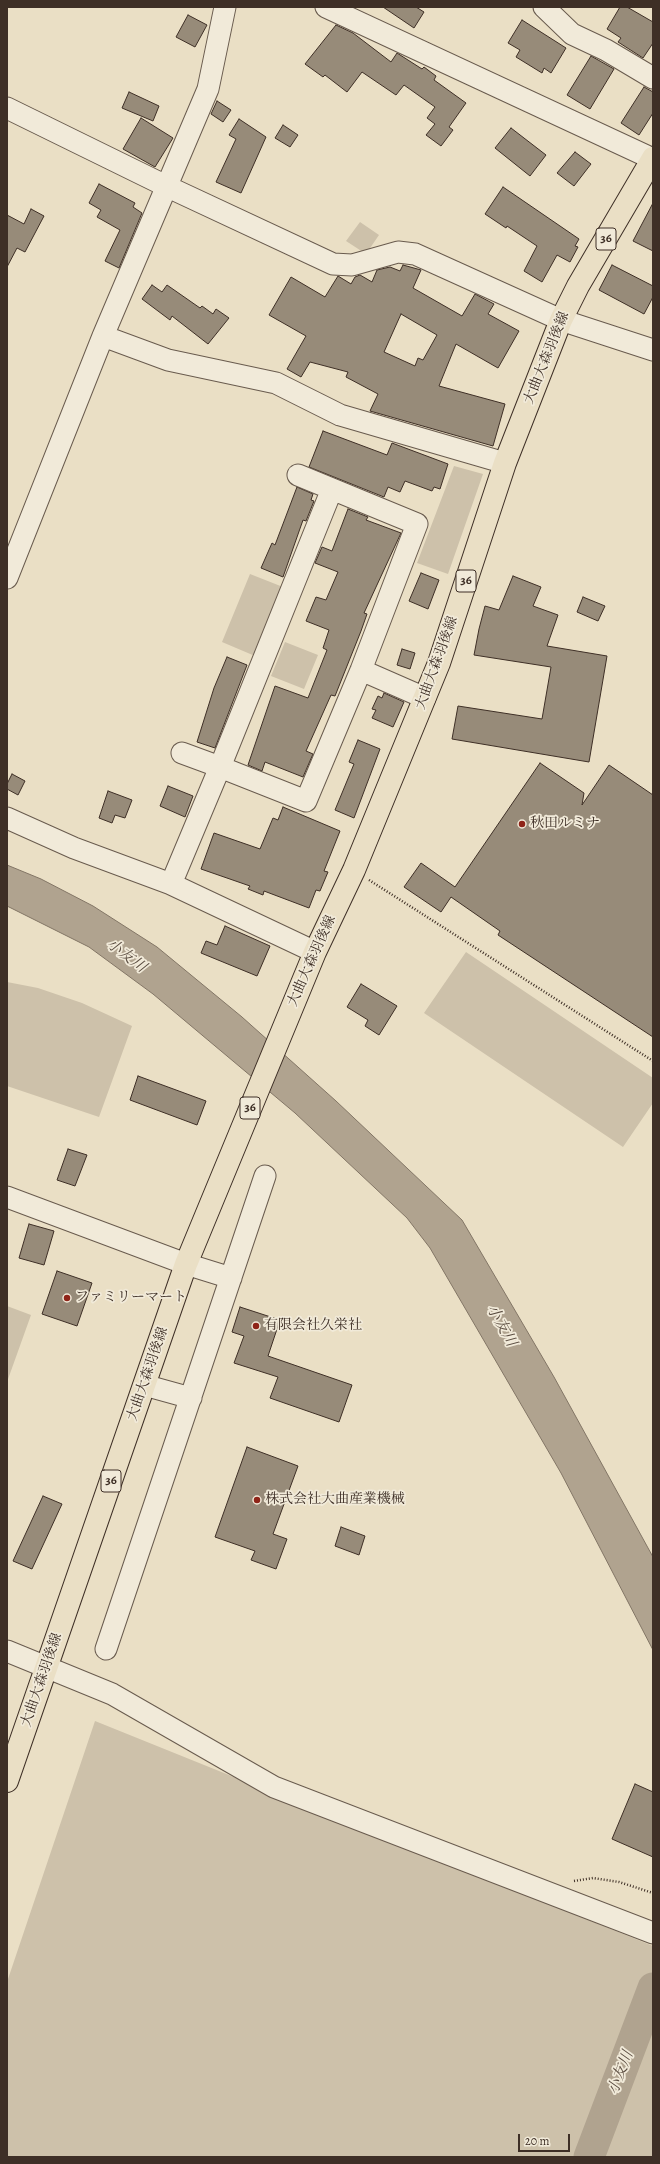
<!DOCTYPE html>
<meta charset="utf-8">
<style>
body{margin:0}
#map{position:relative;width:660px;height:2164px;overflow:hidden;background:#eadfc5;font-family:Alegreya,serif}
canvas{display:block}
.frame{position:absolute;inset:0;border:8px solid #3e2f26;pointer-events:none}
.scale{position:absolute;left:518px;top:2134px;width:52px;height:18px;box-sizing:border-box;border:2px solid #3e2f26;border-top:0;padding-left:5px;font-size:12px;line-height:14px;white-space:nowrap;color:#3e2f26;-webkit-text-stroke:3px #f1ead9;paint-order:stroke}
</style>
<div id="map">
<canvas width="660" height="2164"></canvas>
<div class="frame"></div>
<div class="scale">20 m</div>
</div>
<script>
const ctx = document.querySelector('canvas').getContext('2d');
ctx.lineJoin = 'round';
function fill(path, color) {
  ctx.fillStyle = color;
  ctx.fill(path, 'evenodd');
}
function shape(rows) {
  const path = new Path2D();
  for (const r of rows) {
    path.moveTo(r[0], r[1]);
    for (let i = 2; i < r.length; i += 2) path.lineTo(r[i], r[i + 1]);
  }
  return path;
}
function stroke(path, color, width, dash) {
  ctx.strokeStyle = color;
  ctx.lineWidth = width;
  ctx.lineCap = dash ? 'butt' : 'round';
  ctx.setLineDash(dash || []);
  ctx.stroke(path);
}
function label(font, color, halo, rows, align = 'center') {
  ctx.font = font + ' Alegreya,"Noto Serif JP",serif';
  ctx.lineWidth = 3.5;
  ctx.setLineDash([]);
  ctx.textBaseline = 'middle';
  ctx.strokeStyle = halo;
  ctx.fillStyle = color;
  for (const [text, x, y, turn = 0] of rows) {
    ctx.save();
    ctx.translate(x, y);
    ctx.rotate((+turn || 0) * Math.PI / 180);
    ctx.textAlign = isNaN(turn) ? turn : align;
    if (halo) ctx.strokeText(text, 0, 0);
    ctx.fillText(text, 0, 0);
    ctx.restore();
  }
}
fill(shape([
 [360,222,379,235,366,254,346,241],
 [454,466,483,474,448,574,417,563],
 [250,574,283,587,255,656,222,642],
 [285,642,318,655,304,689,271,676],
 [466,952,653,1078,653,1103,623,1147,424,1013],
 [7,982,38,988,82,1003,132,1026,99,1117,7,1086],
 [7,1306,31,1315,7,1382],
 [95,1721,653,1946,653,2157,7,2157,7,1982]
]), '#cdc1aa');
const water = shape([
 [7,865,41,879,93,906,157,947,242,1017,336,1101,462,1220,554,1377,653,1557,653,1650,561,1473,430,1248,407,1218,295,1113,153,994,89,947,7,906,7,865]
]);
fill(water, '#b0a38f');
stroke(water, '#827565', 1);
stroke(shape([
 [589,2157,653,1988]
]), '#b0a38f', 31);
const building = shape([
 [383,7,416,7,424,12,414,28,383,7],
 [620,7,627,7,653,22,653,43,643,58,618,42,621,38,607,29,620,7],
 [188,15,207,25,195,47,176,37,188,15],
 [522,20,566,48,551,73,544,68,542,73,516,57,520,50,508,43,522,20],
 [336,25,353,33,391,62,397,53,422,69,424,67,436,76,434,80,466,103,449,127,453,130,441,146,426,135,435,124,427,118,435,107,404,85,396,95,362,72,347,92,325,75,323,77,305,64,336,25],
 [591,56,614,69,590,109,567,95,591,56],
 [644,87,653,92,653,113,639,135,621,123,644,87],
 [129,92,159,106,153,121,122,108,129,92],
 [217,101,231,110,223,122,211,114,217,101],
 [141,118,173,138,155,167,123,149,141,118],
 [239,119,266,137,241,193,216,182,236,139,229,135,239,119],
 [283,125,298,135,290,147,275,138,283,125],
 [511,128,546,155,530,176,495,148,511,128],
 [575,152,591,164,574,186,557,173,575,152],
 [99,184,135,203,133,207,142,213,119,268,105,261,120,230,97,217,101,210,89,203,99,184],
 [503,187,579,239,575,246,578,247,570,262,557,255,542,282,524,271,537,246,507,226,506,228,485,214,503,187],
 [653,203,653,251,633,241,653,203],
 [31,209,44,216,25,252,17,248,7,267,7,215,24,224,31,209],
 [403,265,421,270,413,288,462,316,475,294,494,304,488,314,519,331,498,368,456,344,439,386,505,404,493,446,370,411,378,394,346,377,348,372,310,362,301,377,287,369,306,336,269,315,291,277,325,297,338,276,351,284,355,277,360,275,372,282,377,270,390,267,400,271,403,265],
 [401,314,437,335,423,360,418,358,415,366,384,352,401,314],
 [612,265,653,286,653,297,644,314,599,290,612,265],
 [152,285,162,292,167,285,200,308,202,306,213,314,216,309,229,318,208,344,172,316,170,320,142,299,152,285],
 [323,431,387,455,392,443,448,464,440,489,434,487,432,491,405,481,400,492,388,487,384,497,309,467,323,431],
 [297,487,313,494,311,500,314,501,306,521,303,520,283,577,261,568,272,543,275,545,297,487],
 [348,509,368,517,366,520,401,533,364,613,367,614,361,631,335,696,331,695,306,751,313,754,303,777,265,762,262,771,248,765,275,686,308,698,327,650,323,648,329,630,306,621,316,597,326,600,338,572,315,563,322,547,332,551,348,509],
 [421,573,439,580,428,609,409,601,421,573],
 [513,576,541,587,533,606,558,615,547,646,607,656,589,762,452,739,458,706,542,719,551,667,474,655,479,629,485,606,499,610,513,576],
 [583,597,605,606,598,621,577,612,583,597],
 [402,649,415,653,410,669,397,665,402,649],
 [227,657,247,665,215,748,197,742,214,688,227,657],
 [384,693,404,702,393,727,372,718,376,710,372,709,378,696,382,698,384,693],
 [358,740,380,749,354,818,335,810,354,764,349,762,358,740],
 [540,763,584,793,582,805,609,765,653,795,653,1037,498,935,500,931,451,897,441,912,404,887,421,863,455,887,540,763],
 [12,774,25,781,18,795,7,789,7,784,12,774],
 [168,786,193,796,185,817,160,806,168,786],
 [108,791,132,800,125,818,115,815,112,823,99,818,108,791],
 [283,807,340,831,324,871,328,872,320,891,316,890,309,908,264,891,263,895,248,889,250,886,201,869,214,833,260,849,273,818,278,820,283,807],
 [225,926,270,946,257,976,201,953,206,941,217,945,225,926],
 [361,984,397,1006,379,1035,365,1026,368,1020,347,1007,361,984],
 [138,1076,206,1101,197,1125,130,1100,138,1076],
 [68,1149,87,1155,75,1186,57,1180,68,1149],
 [29,1224,54,1231,44,1265,19,1258,29,1224],
 [57,1271,92,1283,77,1326,42,1314,57,1271],
 [240,1307,280,1320,268,1356,352,1385,339,1422,270,1398,278,1377,234,1363,244,1336,232,1332,240,1307],
 [247,1447,298,1466,273,1534,287,1539,276,1569,251,1560,255,1551,215,1537,247,1447],
 [43,1496,62,1504,32,1569,13,1561,43,1496],
 [341,1527,365,1536,359,1555,335,1546,341,1527],
 [635,1784,653,1792,653,1857,612,1839,635,1784]
]);
fill(building, '#978b79');
stroke(building, '#3e2f26', 1);
const minor = shape([
 [326,7,653,159],
 [544,7,572,34,606,50,653,78],
 [7,108,166,186,333,264,352,265,398,252,415,254,561,320,653,350],
 [103,336,168,360,276,383,340,415,505,463],
 [298,475,332,489],
 [7,578,103,336,208,89,225,7],
 [361,670,425,698],
 [7,818,74,848,171,884,315,952],
 [171,884,220,767,332,489,417,524,361,670,306,801,220,767,182,753],
 [7,1197,186,1264,231,1278],
 [144,1385,191,1398],
 [106,1649,265,1176],
 [7,1651,112,1694,274,1787,653,1933]
]);
const major = shape([
 [7,1781,186,1264,315,952,354,870,439,663,505,463,561,320,578,286,653,158]
]);
stroke(minor, '#695b4e', 23);
stroke(major, '#3e2f26', 24);
stroke(shape([
 [369,880,653,1061],
 [574,1881,593,1878,619,1882,653,1893]
]), '#3e2f26', 2.5, [1, 2]);
stroke(minor, '#f1ead9', 21);
stroke(major, '#eadfc5', 22);
for (const [x, y, r, color] of [
 [522,824,4,"#8f2418"],
 [67,1298,4,"#8f2418"],
 [256,1326,4,"#8f2418"],
 [257,1500,4,"#8f2418"]
]) {
  const dot = new Path2D();
  dot.arc(x, y, r, 0, 2 * Math.PI);
  ctx.fillStyle = color;
  ctx.fill(dot);
  stroke(dot, '#f1ead9', 1.5);
}
for (const [x, y, w] of [
 [606,239,20],
 [466,581,20],
 [250,1108,20],
 [111,1481,20]
]) {
  const box = new Path2D();
  box.roundRect(x - w / 2, y - 11, w, 22, 3);
  ctx.fillStyle = '#f1ead9';
  ctx.fill(box);
  stroke(box, '#3e2f26', 1);
}
label('bold 13px', '#3e2f26', null, [
 ["36",606,239],
 ["36",466,581],
 ["36",250,1108],
 ["36",111,1481]
]);
label('14px', '#3e2f26', '#f1ead9', [
 ["大曲大森羽後線",547,358,-68],
 ["大曲大森羽後線",437,663,-70],
 ["大曲大森羽後線",312,961,-66],
 ["大曲大森羽後線",148,1374,-71],
 ["大曲大森羽後線",42,1680,-71]
]);
label('14px', '#3e2f26', '#f1ead9', [
 ["秋田ルミナ",530,824],
 ["ファミリーマート",75,1298],
 ["有限会社久栄社",264,1326],
 ["株式会社大曲産業機械",265,1500]
], 'left');
label('italic 15px', '#5a4c40', '#f1ead9', [
 ["小友川",126,956,37],
 ["小友川",501,1326,61],
 ["小友川",621,2073,-69]
]);
</script>
